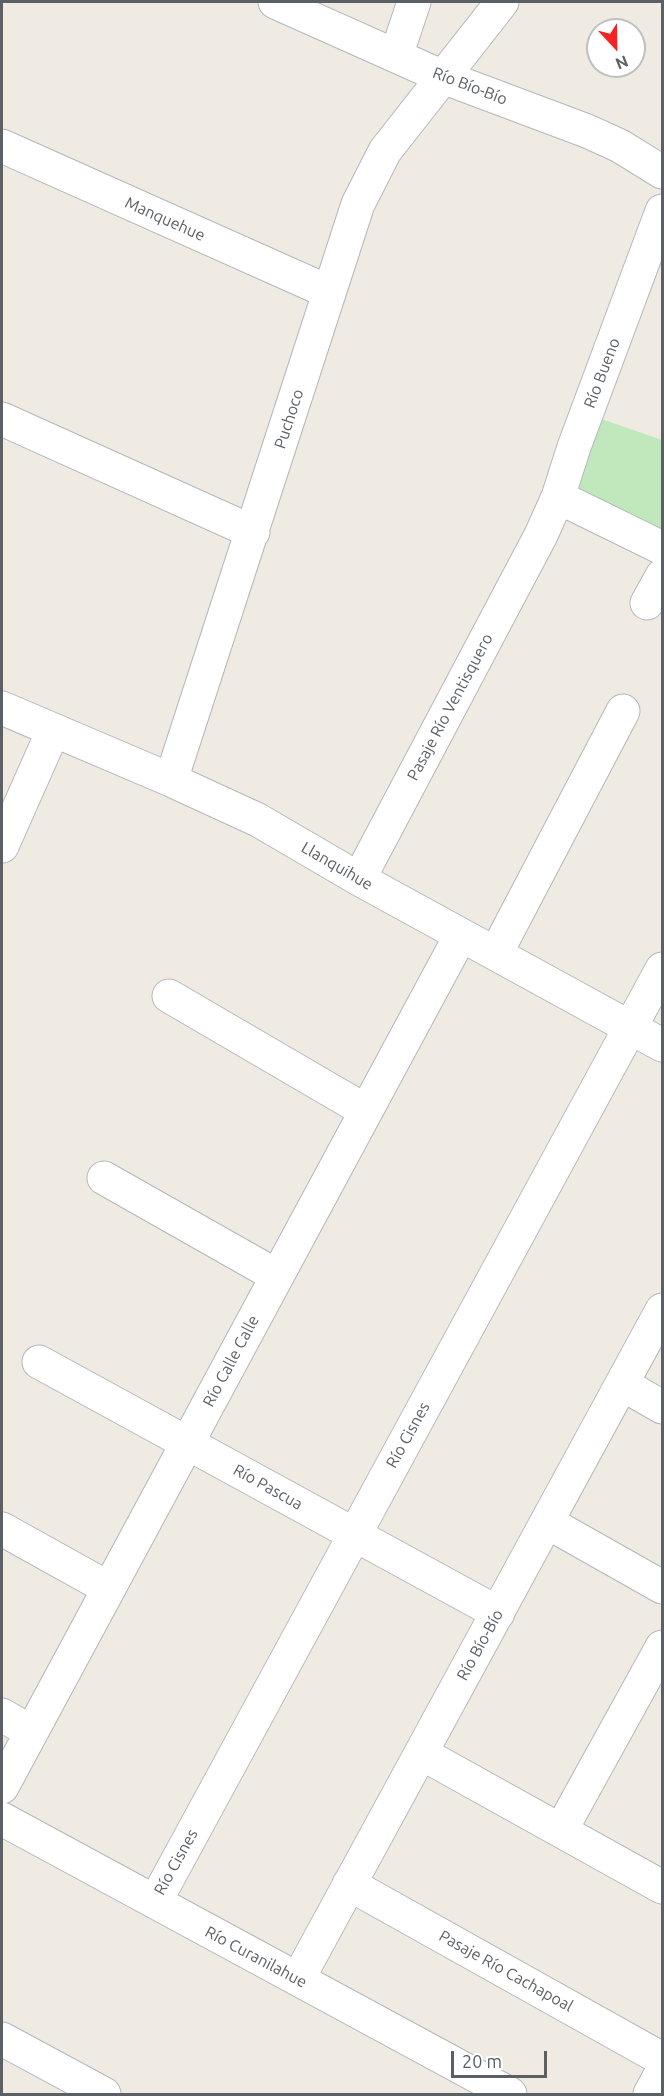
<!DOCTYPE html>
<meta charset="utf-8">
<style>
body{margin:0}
#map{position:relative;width:664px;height:2096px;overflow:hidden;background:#efebe3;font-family:Ubuntu,sans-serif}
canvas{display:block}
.frame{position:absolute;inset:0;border:3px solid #5b6065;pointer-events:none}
.north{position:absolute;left:586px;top:18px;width:60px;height:60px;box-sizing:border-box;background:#fff;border:2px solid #bdbfc1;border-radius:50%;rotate:158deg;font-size:16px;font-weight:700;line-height:24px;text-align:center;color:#5b6065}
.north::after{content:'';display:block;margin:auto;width:21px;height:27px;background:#f52223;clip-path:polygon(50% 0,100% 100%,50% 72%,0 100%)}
.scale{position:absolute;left:451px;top:2051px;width:96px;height:27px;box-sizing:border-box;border:3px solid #5b6065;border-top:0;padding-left:8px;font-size:18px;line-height:21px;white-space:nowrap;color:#5b6065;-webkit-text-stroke:4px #fff;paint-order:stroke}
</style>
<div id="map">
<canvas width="664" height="2096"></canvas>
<div class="frame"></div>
<div class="north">N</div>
<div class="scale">20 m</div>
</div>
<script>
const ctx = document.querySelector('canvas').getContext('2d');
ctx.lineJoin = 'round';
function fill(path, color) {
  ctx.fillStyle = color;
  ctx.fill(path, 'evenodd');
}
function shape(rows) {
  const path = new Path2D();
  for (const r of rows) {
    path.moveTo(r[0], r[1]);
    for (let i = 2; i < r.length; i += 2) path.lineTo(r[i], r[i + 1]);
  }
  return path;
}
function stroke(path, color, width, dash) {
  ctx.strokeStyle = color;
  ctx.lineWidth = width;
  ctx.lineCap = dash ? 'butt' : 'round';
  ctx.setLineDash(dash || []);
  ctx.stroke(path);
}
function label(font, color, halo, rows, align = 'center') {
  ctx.font = font + ' Ubuntu,sans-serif';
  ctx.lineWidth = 5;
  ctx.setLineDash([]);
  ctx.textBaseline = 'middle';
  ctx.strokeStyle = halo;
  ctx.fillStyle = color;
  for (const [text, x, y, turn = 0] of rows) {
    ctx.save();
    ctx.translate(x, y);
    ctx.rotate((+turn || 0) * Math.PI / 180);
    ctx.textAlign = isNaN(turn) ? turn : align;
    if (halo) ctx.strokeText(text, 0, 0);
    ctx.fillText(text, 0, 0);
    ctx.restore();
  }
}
fill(shape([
 [593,416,662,440,662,537,570,488]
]), '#c1e8bd');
const minor = shape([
 [275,2,443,77,587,131,620,146,662,172],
 [396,56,414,2],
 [2,146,329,292],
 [2,419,253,532],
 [558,497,662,548],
 [647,603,662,576],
 [2,708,171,780,258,820,359,879,662,1045],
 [171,780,358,204,385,151,502,2],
 [2,846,53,731],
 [359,879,541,535,558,497,574,447,662,211],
 [496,953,623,711],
 [169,996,366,1111],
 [104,1178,277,1276],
 [39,1362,498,1613],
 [622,1384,662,1407],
 [547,1522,662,1587],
 [2,1529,108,1588],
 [2,1715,31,1732],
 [421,1753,662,1887],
 [2,1787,461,935],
 [2,1819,510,2094],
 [561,1830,662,1647],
 [349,1884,662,2059],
 [155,1902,662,969],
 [298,1979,662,1310],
 [2,2039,104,2094],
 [650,2094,662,2072]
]);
stroke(minor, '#b4b7bb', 35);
stroke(minor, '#fff', 33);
label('16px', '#5b6065', '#fff', [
 ["Río Bío-Bío",470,86,21],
 ["Manquehue",165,219,24],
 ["Río Bueno",602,373,-69],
 ["Puchoco",289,419,-72],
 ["Pasaje Río Ventisquero",450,707,-62],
 ["Llanquihue",337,866,30],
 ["Río Calle Calle",231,1361,-62],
 ["Río Cisnes",408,1435,-61],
 ["Río Pascua",268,1487,29],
 ["Río Bío-Bío",480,1645,-61],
 ["Río Cisnes",176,1862,-61],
 ["Río Curanilahue",256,1957,28],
 ["Pasaje Río Cachapoal",506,1971,29]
]);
</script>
